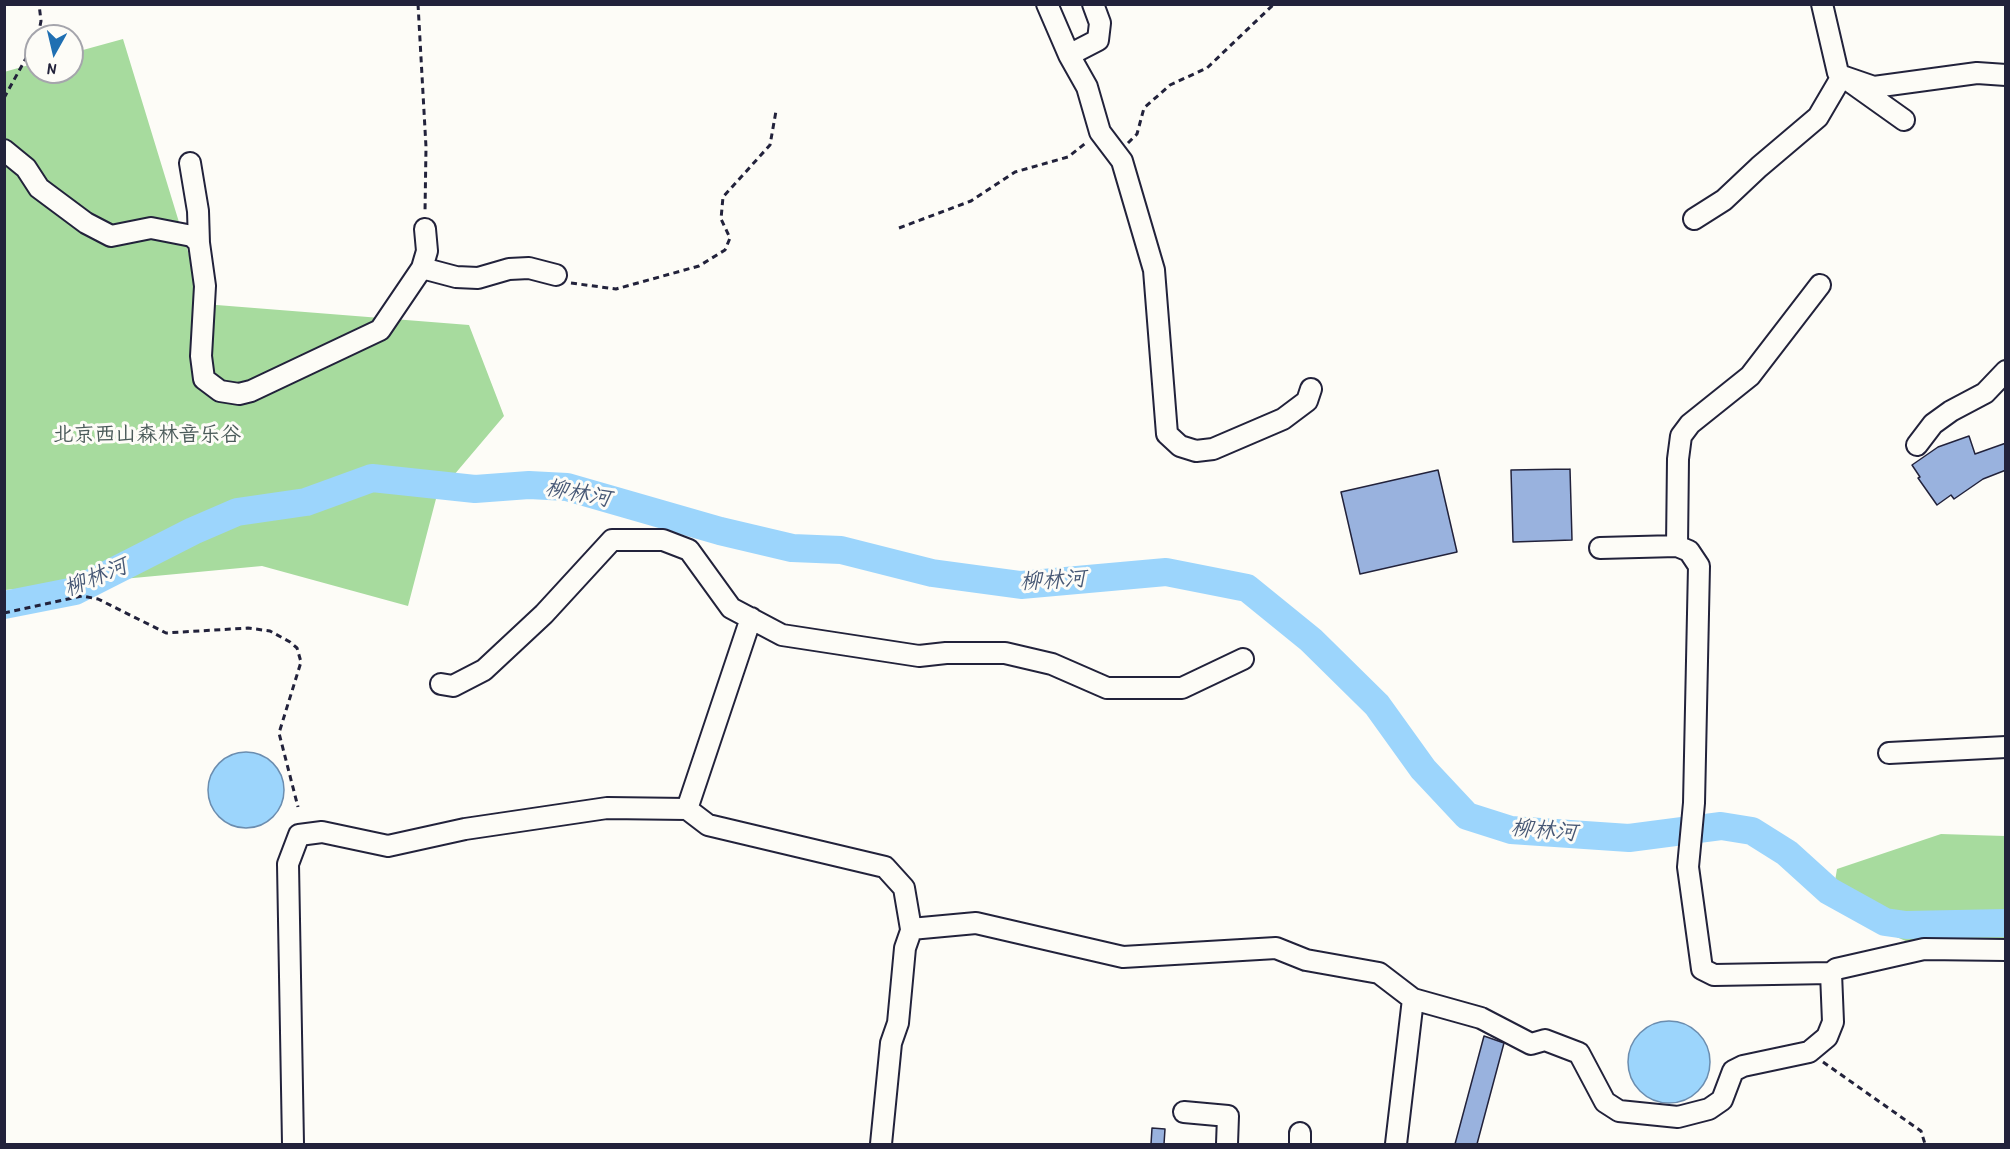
<!DOCTYPE html>
<meta charset="utf-8">
<style>
body{margin:0}
#map{position:relative;width:2010px;height:1149px;overflow:hidden;background:#fdfcf7;font-family:"Patrick Hand",sans-serif}
canvas{display:block}
.frame{position:absolute;inset:0;border:6px solid #22223b;pointer-events:none}
.north{position:absolute;left:24px;top:24px;width:60px;height:60px;box-sizing:border-box;background:#fdfcf7;border:2px solid #a5a5ac;border-radius:50%;rotate:188deg;font-size:16px;font-weight:700;line-height:24px;text-align:center;color:#22223b}
.north::after{content:'';display:block;margin:auto;width:21px;height:27px;background:#1f6fb2;clip-path:polygon(50% 0,100% 100%,50% 72%,0 100%)}
</style>
<div id="map">
<canvas width="2010" height="1149"></canvas>
<div class="frame"></div>
<div class="north">N</div>
</div>
<script>
const c = document.querySelector('canvas').getContext('2d');
c.lineJoin = 'round';
function paint(path, color) { c.fillStyle = color; c.fill(path, 'evenodd'); }
const shape = rows => new Path2D(rows.map(r => 'M' + r).join(''));
function strokePath(path, color, width, dash) { c.strokeStyle = color; c.lineWidth = width; c.lineCap = dash ? 'butt' : 'round'; c.setLineDash(dash || []); c.stroke(path); }
function label(font, color, halo, rows, align = 'center') {
  c.font = font + ' "Patrick Hand","LXGW WenKai TC",sans-serif'; c.lineWidth = 6; c.setLineDash([]); c.textBaseline = 'middle'; c.strokeStyle = halo; c.fillStyle = color; for (const [text, x, y, turn = 0] of rows) {
    c.save(); c.translate(x, y); c.rotate((+turn || 0) * Math.PI / 180); c.textAlign = isNaN(turn) ? turn : align; if (halo) c.strokeText(text, 0, 0); c.fillText(text, 0, 0); c.restore();
  }
}
paint(shape([
 [123,39,204,304,469,325,504,416,437,495,408,606,262,566,5,590,4,72,36,63,36,72,72,72,72,53],
 [1941,834,2005,836,2005,942,1944,948,1908,942,1878,929,1834,887,1837,869]
]), '#a7db9e');
const water = shape([
 '208 790a38 38 0 1 1 76 0a38 38 0 1 1-76 0Z',
 '1628 1062a41 41 0 1 1 82 0a41 41 0 1 1-82 0Z'
]);
paint(water, '#9cd5fc');
strokePath(water, '#6b8daf', 1.5);
strokePath(shape([
 [4,605,75,591,193,531,237,512,306,502,372,478,475,489,529,485,567,487,720,531,792,548,841,550,932,573,1021,585,1166,572,1247,588,1311,640,1377,705,1423,769,1467,816,1511,830,1629,838,1721,826,1752,831,1787,853,1829,891,1885,922,1906,925,2006,923]
]), '#9cd5fc', 28);
const building = shape([
 [1969,436,1975,454,2006,443,2006,470,1983,479,1954,499,1951,495,1937,505,1918,478,1920,477,1912,465,1938,447,1969,436],
 [1570,469,1572,540,1513,542,1511,470,1570,469],
 [1438,470,1457,552,1360,574,1341,492,1438,470],
 [1484,1036,1504,1043,1477,1144,1455,1144,1484,1036],
 [1152,1128,1165,1129,1164,1144,1151,1144,1152,1128]
]);
paint(building, '#99b2de');
strokePath(building, '#22223b', 1.5);
const minor = shape([
 [1047,4,1069,55,1087,87,1100,132,1122,161,1154,270,1167,434,1180,446,1196,451,1213,449,1283,419,1307,401,1311,389],
 [1822,4,1838,73,1904,120],
 [1069,55,1098,40,1100,23,1093,4],
 [4,150,26,168,39,188,86,223,111,236,151,228,192,236,199,243,205,286,201,356,204,379,220,391,239,394,251,391,380,330,422,268,427,251,425,229],
 [190,163,198,211,199,243],
 [1694,219,1724,200,1759,167,1818,117,1842,76,1874,87,1977,73,2006,75],
 [422,268,456,277,478,278,509,269,529,268,556,275],
 [1917,445,1933,424,1951,411,1985,393,2006,371],
 [1677,546,1678,459,1681,436,1690,424,1750,376,1820,285],
 [1600,548,1677,546,1689,551,1699,566,1694,803,1688,867,1702,969,1714,975,1831,973,1836,969,1924,949,2006,950],
 [441,684,453,686,484,670,544,614,612,540,663,540,689,550,731,608,782,635,919,656,946,653,1005,653,1052,664,1107,688,1182,688,1243,659],
 [1889,753,2006,747],
 [687,809,751,618],
 [1184,1112,1228,1116,1227,1144],
 [293,1144,288,864,299,835,322,832,388,846,465,829,607,808,687,809,708,825,885,867,904,888,911,929,976,923,1123,957,1276,948,1306,960,1379,973,1413,999,1481,1018,1531,1044,1545,1040,1579,1053,1605,1102,1619,1111,1678,1117,1709,1109,1722,1100,1733,1071,1743,1066,1809,1052,1827,1037,1833,1022,1831,973],
 [881,1144,891,1043,898,1023,905,948,912,928],
 [1300,1144,1300,1133],
 [1396,1144,1413,999]
]);
strokePath(minor, '#22223b', 24);
strokePath(shape([
 [418,4,426,147,425,212],
 [38,36,41,21,39,4],
 [4,98,36,40],
 [1128,143,1137,134,1144,108,1170,85,1207,68,1274,4],
 [899,228,971,201,1015,172,1068,157,1087,142],
 [571,283,616,289,699,266,725,250,730,238,721,219,723,197,770,145,776,111],
 [4,613,82,596,98,599,166,633,248,628,270,631,290,642,297,648,301,662,279,733,298,807],
 [1823,1062,1921,1131,1925,1144]
]), '#22223b', 3, [6, 4.5]);
strokePath(minor, '#fdfcf7', 20);
label('21px', '#4a5a59', '#fdfcf7', [
 ["北京西山森林音乐谷",147,435]
]);
label('italic 22px', '#475875', '#fdfcf7', [
 ["柳林河",578,494,11],
 ["柳林河",96,578,-22],
 ["柳林河",1053,581,-3],
 ["柳林河",1544,831,5]
]);
</script>
